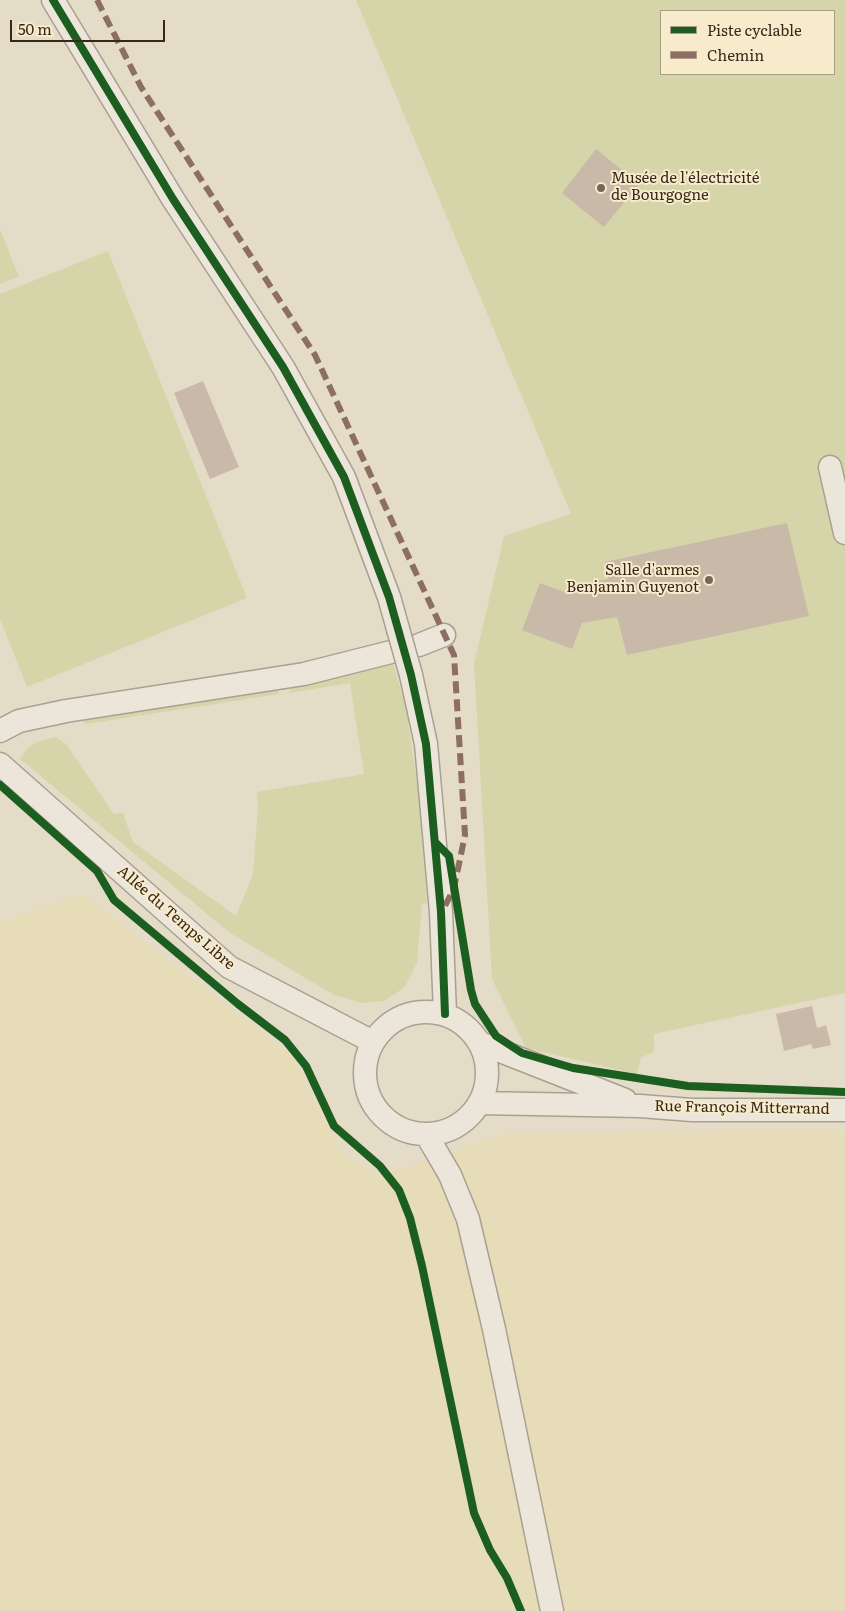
<!DOCTYPE html>
<meta charset="utf-8">
<style>
body{margin:0}
#map{position:relative;width:845px;height:1611px;overflow:hidden;background:#e5dcc8;font-family:Literata,serif}
canvas{display:block}
.legend{position:absolute;left:660px;top:10px;width:175px;height:65px;box-sizing:border-box;background:#f8ebcc;border:1px solid #ab9d85;margin:0;padding:6px 9px;list-style:none;font-size:15px;color:#37281a}
.legend li{display:flex;align-items:center;gap:10px;height:25px}
.legend b{width:25px;border:1px solid #ab9d85}
.scale{position:absolute;left:10px;top:20px;width:155px;height:22px;box-sizing:border-box;border:2px solid #37281a;border-top:0;padding-left:6px;font-size:15px;line-height:18px;white-space:nowrap;color:#37281a;-webkit-text-stroke:4px #f8ebcc;paint-order:stroke}
</style>
<div id="map">
<canvas width="845" height="1611"></canvas>
<ul class="legend">
<li><b style="height:6px;background:#1b5e20"></b>Piste cyclable</li>
<li><b style="height:6px;background:#8d6e63"></b>Chemin</li>
</ul>
<div class="scale">50 m</div>
</div>
<script>
const c = document.querySelector('canvas').getContext('2d');
c.lineJoin = 'round';
function paint(path, color) { c.fillStyle = color; c.fill(path, 'evenodd'); }
const shape = rows => new Path2D(rows.map(r => 'M' + r).join(''));
function strokePath(path, color, width, dash) { c.strokeStyle = color; c.lineWidth = width; c.lineCap = dash ? 'butt' : 'round'; c.setLineDash(dash || []); c.stroke(path); }
function label(font, color, halo, rows, align = 'center') {
  c.font = font + ' Literata,serif'; c.lineWidth = 4; c.setLineDash([]); c.textBaseline = 'middle'; c.strokeStyle = halo; c.fillStyle = color; for (const [text, x, y, turn = 0] of rows) {
    c.save(); c.translate(x, y); c.rotate((+turn || 0) * Math.PI / 180); c.textAlign = isNaN(turn) ? turn : align; if (halo) c.strokeText(text, 0, 0); c.fillText(text, 0, 0); c.restore();
  }
}
paint(shape([
 [83,894,292,1056,339,1149,378,1177,502,1134,845,1131,845,1611,0,1611,0,923]
]), '#e6dcb7');
paint(shape([
 [356,0,845,0,845,993,654,1034,654,1051,641,1058,637,1074,526,1048,492,979,474,664,504,536,571,514],
 [661,11,834,11,834,74,661,74],
 [0,229,19,277,0,284],
 [108,251,247,598,27,687,0,619,0,294],
 [392,660,405,704,419,794,427,903,422,904,417,963,405,987,384,1001,362,1003,334,995,230,933,20,759,25,751,36,742,56,737,66,744,114,814,123,813,133,842,236,916,253,874,258,805,257,792,364,774,350,683,289,693,291,685],
 [276,678,279,694,86,724,76,714]
]), '#d6d5a9');
paint(shape([
 [596,149,639,184,604,227,562,193],
 [203,381,239,467,210,479,174,393],
 [787,523,809,616,627,655,617,617,582,623,572,649,522,630,540,583,570,594,574,585,608,579,605,562],
 [812,1006,817,1028,826,1025,831,1045,813,1049,811,1044,784,1051,776,1014]
]), '#c9b9a8');
const minor = shape([
 [53,0,173,199,283,367,344,477,389,597,398,629],
 [830,467,845,533],
 [419,645,444,635],
 [411,675,426,744,441,912,445,1014],
 [0,731,19,721,66,711,304,674,391,652],
 [0,764,229,967,373,1042],
 '365 1073a61 61 0 1 1 122 0a61 61 0 1 1-122 0Z',
 [480,1043,625,1100],
 [479,1103,640,1106,692,1110,845,1110],
 [426,1134,450,1175,468,1219,494,1329,552,1611]
]);
strokePath(minor, '#a9a092', 25);
strokePath(minor, '#ece6da', 22);
const minorBridge = shape([
 [398,629,411,675]
]);
strokePath(minorBridge, '#a9a092', 25, []);
strokePath(minorBridge, '#ece6da', 22);
strokePath(shape([
 [97,0,141,87,315,355,454,655,465,835,454,888,443,910]
]), '#8d6e63', 6, [12, 6]);
strokePath(shape([
 [53,0,173,199,283,367,344,477,389,597,411,675,426,744,441,912,445,1014],
 [0,785,97,871,114,900,238,1004,285,1040,306,1066,334,1126,380,1166,399,1190,410,1218,422,1266,474,1513,490,1550,507,1578,521,1611],
 [435,842,449,856,471,990,475,1004,496,1036,522,1053,573,1068,688,1086,845,1092]
]), '#1b5e20', 8);
for (const [x, y, r, color] of [
 [601,188,5,"#746757"],
 [709,580,5,"#746757"]
]) { const dot = new Path2D(); dot.arc(x, y, r, 0, 2 * Math.PI); c.fillStyle = color; c.fill(dot); strokePath(dot, '#f8ebcc', 2); }
label('15px', '#37281a', '#f8ebcc', [
 ["Musée de l'électricité",611,179],
 ["de Bourgogne",611,196],
 ["Salle d'armes",699,571,"right"],
 ["Benjamin Guyenot",699,588,"right"]
], 'left');
label('15px', '#37281a', '#f8ebcc', [
 ["Allée du Temps Libre",176,918,41],
 ["Rue François Mitterrand",742,1108,1]
]);
</script>
